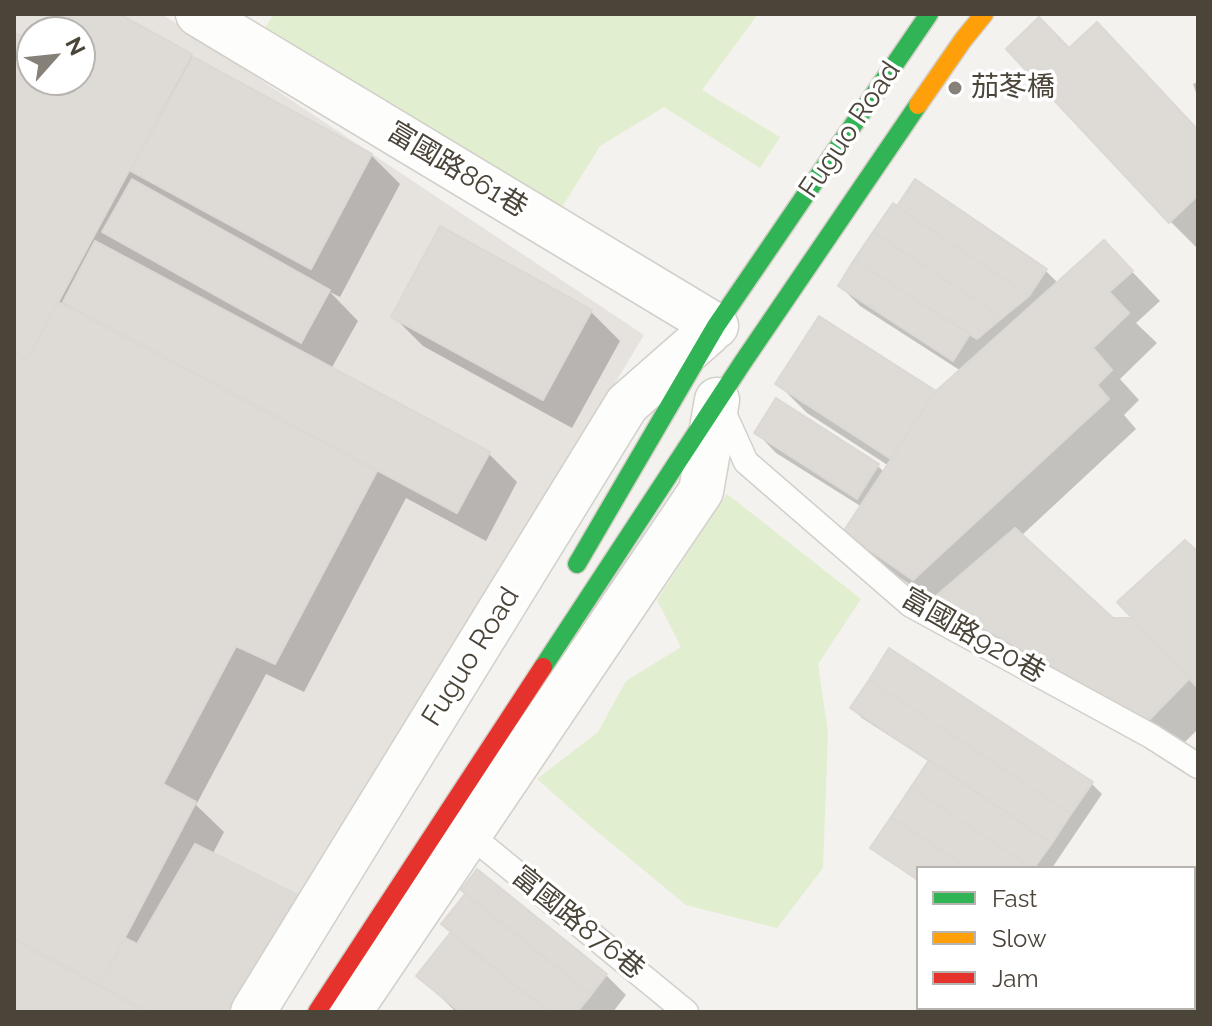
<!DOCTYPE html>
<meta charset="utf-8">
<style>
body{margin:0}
#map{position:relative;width:1212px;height:1026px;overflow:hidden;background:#f4f2ee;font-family:Raleway,sans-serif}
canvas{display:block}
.frame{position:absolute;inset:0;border:16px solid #4b4439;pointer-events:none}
.legend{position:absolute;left:916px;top:866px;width:280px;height:144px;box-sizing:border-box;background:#fff;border:2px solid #b7b4b0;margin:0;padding:10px 14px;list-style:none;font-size:24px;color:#4b4439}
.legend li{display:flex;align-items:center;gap:16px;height:40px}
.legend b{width:40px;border:2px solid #b7b4b0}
.north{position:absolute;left:16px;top:16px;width:80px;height:80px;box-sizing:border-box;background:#fff;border:2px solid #b7b4b0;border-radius:50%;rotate:63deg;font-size:22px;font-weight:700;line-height:32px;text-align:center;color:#4b4439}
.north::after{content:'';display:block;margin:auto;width:28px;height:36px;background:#868178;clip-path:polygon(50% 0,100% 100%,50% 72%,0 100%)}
</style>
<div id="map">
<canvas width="1212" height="1026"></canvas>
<div class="frame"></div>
<ul class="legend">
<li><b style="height:10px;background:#30b455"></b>Fast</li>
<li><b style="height:10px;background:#ff9f0a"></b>Slow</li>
<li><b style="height:10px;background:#e5322d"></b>Jam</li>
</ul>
<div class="north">N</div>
</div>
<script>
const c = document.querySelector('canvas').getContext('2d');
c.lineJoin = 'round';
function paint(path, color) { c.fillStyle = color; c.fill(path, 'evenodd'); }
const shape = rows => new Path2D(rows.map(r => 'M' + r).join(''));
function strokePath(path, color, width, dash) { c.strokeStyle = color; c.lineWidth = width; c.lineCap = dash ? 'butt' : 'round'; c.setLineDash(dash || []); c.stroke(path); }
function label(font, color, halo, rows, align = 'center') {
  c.font = font + ' Raleway,"Noto Sans TC",sans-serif'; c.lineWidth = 7; c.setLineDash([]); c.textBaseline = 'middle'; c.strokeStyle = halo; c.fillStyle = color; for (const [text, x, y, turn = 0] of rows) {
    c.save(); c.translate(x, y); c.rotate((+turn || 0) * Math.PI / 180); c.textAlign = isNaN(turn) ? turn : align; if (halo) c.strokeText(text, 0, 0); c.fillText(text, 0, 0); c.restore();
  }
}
paint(shape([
 [14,14,162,14,644,335,511,555,229,1012,14,1012],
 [32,32,80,32,80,80,32,80]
]), '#e6e2de');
paint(shape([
 [274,14,758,14,702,90,780,137,760,168,664,107,600,146,559,212,256,41],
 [727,494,861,599,818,664,828,733,823,868,777,928,686,905,588,824,537,779,598,732,626,681,681,647,657,600]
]), '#e1eecf');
paint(shape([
 [57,14,115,14,191,56,196,61,371,155,400,184,340,297,330,292,358,321,331,369,488,453,517,482,486,541,406,498,304,692,266,674,196,805,224,832,212,855,276,1012,14,1012,14,34,32,46,32,80,80,80,80,32,47,32],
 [1198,82,1198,98,1193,84],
 [1198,131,1198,249,1170,221],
 [1104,242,1160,301,1136,323,1157,343,1120,379,1139,400,1124,415,1136,429,1021,536,1112,620,1137,620,1198,555,1198,729,1178,749,968,624,948,603,943,607,875,561,846,532,862,507,776,453,756,432,878,466,885,473,889,466,807,413,778,384,820,319,936,393,961,371,860,306,840,286,1045,270,1058,283],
 [591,312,620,341,572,428,423,346,394,317],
 [852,708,1092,784,1102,794,1052,868,918,868,918,881,883,857,873,847,930,762,862,718],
 [467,894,606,975,626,995,613,1012,456,1012,419,976,452,933,443,924]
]), '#0003');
const building = shape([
 [54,14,119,14,192,54,27,360,14,353,14,32,32,43,32,80,80,80,80,32,45,32,54,14],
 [1039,17,1069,48,1097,22,1198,130,1198,195,1169,223,1006,49,1039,17],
 [193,57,372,154,311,269,131,171,193,57],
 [132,179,330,290,301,343,102,232,132,179],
 [915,179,1047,269,1029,296,897,206,915,179],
 [893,203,897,206,1029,296,1002,318,873,232,893,203],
 [440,226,592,310,543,400,391,317,440,226],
 [873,232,1002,318,977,339,854,260,873,232],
 [1104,240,1133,271,1109,292,1129,313,1093,348,1112,370,1097,385,1109,399,913,580,843,532,936,391,1104,240],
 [95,241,490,452,457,513,63,302,95,241],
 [854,260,970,334,953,361,838,286,854,260],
 [58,302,377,471,275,664,236,646,163,784,196,802,100,985,14,938,14,353,27,360,58,302],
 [819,316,936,391,891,459,775,384,819,316],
 [776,398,879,464,857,499,754,433,776,398],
 [1015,528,1113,618,1132,618,1189,679,1148,721,970,621,937,595,1015,528],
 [1185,540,1198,552,1198,688,1117,602,1185,540],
 [889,648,1093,782,1071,814,869,680,889,648],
 [869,680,1071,814,1052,843,850,708,869,680],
 [929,760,1052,843,1034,868,1032,868,911,787,929,760],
 [911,787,1032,868,967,868,891,817,911,787],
 [891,817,967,868,918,868,918,880,870,848,891,817],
 [195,844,301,897,229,1012,148,1012,100,985,125,938,137,944,195,844],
 [477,869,607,974,591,995,461,890,477,869],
 [465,894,591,995,577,1012,549,1012,441,924,465,894],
 [450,933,549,1012,460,1012,416,976,450,933],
 [14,940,146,1012,14,1012,14,940]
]);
paint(building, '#dedbd6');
strokePath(building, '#dcd9d4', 2);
const lane = shape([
 [720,405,746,462,911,605,1151,736,1198,766],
 [469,834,686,1012]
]);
const street = shape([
 [198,14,716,326],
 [253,1012,627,404,708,333],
 [349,1012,701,491,717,400]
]);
const fast = shape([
 [577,564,716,326,929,14],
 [543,667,743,362,918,105]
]);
const slow = shape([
 [918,105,963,40,984,14]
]);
const jam = shape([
 [317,1012,543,667]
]);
strokePath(lane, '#d2d0cb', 27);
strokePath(street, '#d2d0cb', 47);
strokePath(fast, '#d3cfc5', 21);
strokePath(slow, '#d3cfc5', 21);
strokePath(jam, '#d3cfc5', 21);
strokePath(lane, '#fdfdfc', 24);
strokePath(street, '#fdfdfc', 44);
strokePath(fast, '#30b455', 18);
strokePath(slow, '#ff9f0a', 18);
strokePath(jam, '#e5322d', 18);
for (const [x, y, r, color] of [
 [955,88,8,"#868178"]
]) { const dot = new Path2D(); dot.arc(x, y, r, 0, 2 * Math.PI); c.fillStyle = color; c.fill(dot); strokePath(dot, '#fff', 3); }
label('28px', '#4b4439', '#fff', [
 ["茄苳橋",971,88]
], 'left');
label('28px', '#4b4439', '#fff', [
 ["Fuguo Road",850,130,-56],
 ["富國路861巷",457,170,31],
 ["富國路920巷",973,636,30],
 ["Fuguo Road",471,657,-58],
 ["富國路876巷",578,923,39]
]);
</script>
